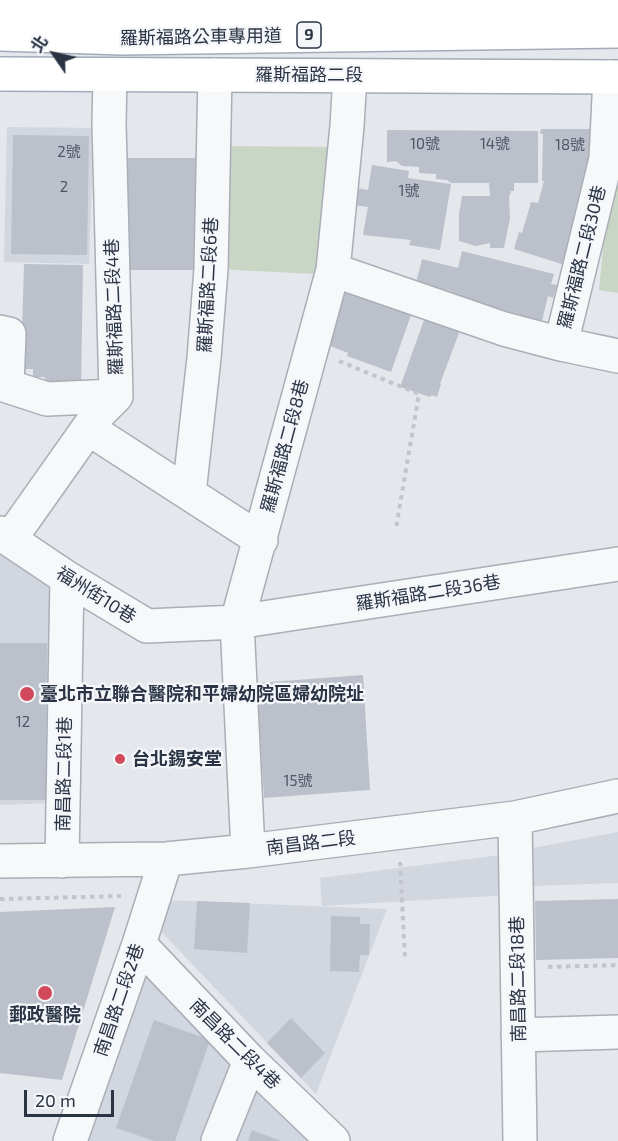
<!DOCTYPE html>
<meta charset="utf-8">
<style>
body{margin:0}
#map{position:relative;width:618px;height:1141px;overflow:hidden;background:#e4e7ec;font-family:"Exo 2","Noto Sans TC",sans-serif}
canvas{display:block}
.north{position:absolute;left:24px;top:24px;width:60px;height:60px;-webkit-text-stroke:4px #f4f6f9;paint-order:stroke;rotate:304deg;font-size:16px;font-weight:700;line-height:24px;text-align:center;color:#2b3445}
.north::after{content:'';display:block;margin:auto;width:21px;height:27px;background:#2b3445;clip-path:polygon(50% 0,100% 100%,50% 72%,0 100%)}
.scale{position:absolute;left:24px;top:1090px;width:90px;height:27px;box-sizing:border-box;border:3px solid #2b3445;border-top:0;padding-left:8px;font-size:18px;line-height:21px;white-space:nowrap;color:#2b3445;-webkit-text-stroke:4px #f4f6f9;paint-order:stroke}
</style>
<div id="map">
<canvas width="618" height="1141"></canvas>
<div class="north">北</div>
<div class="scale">20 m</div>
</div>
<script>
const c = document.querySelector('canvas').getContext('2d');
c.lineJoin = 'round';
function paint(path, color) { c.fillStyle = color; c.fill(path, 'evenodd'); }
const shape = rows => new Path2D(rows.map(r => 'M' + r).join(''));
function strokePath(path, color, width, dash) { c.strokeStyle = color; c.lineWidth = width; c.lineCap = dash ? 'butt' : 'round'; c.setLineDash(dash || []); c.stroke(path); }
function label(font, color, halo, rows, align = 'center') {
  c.font = font + ' "Exo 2","Noto Sans TC",sans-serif'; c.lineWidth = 4.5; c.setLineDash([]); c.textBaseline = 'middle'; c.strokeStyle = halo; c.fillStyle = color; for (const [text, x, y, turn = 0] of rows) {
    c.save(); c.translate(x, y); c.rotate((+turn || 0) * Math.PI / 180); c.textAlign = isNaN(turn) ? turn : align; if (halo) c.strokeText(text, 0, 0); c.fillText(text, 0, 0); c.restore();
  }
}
paint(shape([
 [7,127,94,128,89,264,4,262],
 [0,549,56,584,53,803,0,805],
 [618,832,618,883,532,886,527,849],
 [508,854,509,895,322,906,320,878],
 [162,900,387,909,316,1094,154,924],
 [141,960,314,1141,78,1141]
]), '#d2d6de');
paint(shape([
 [617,106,618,106,618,293,599,290],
 [222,146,332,147,321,247,314,274,217,269]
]), '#c9d6c5');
paint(shape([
 [541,129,591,129,591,182,568,266,514,249,519,232,522,233,531,202,538,203,544,181,542,181,543,134,540,134],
 [387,130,538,131,538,183,514,183,514,191,511,191,509,197,510,218,504,248,490,248,490,243,476,246,459,241,459,214,462,196,490,196,489,183,451,183,447,180,436,179,436,174,419,173,419,167,402,166,396,161,387,162],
 [13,135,89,136,87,255,11,254],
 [120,158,205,158,204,270,119,270],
 [372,165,409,171,408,178,451,184,440,250,409,245,411,240,363,235,368,207,354,205,357,188,368,190],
 [462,251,554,274,551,284,557,285,553,298,548,296,542,321,450,295,451,291,416,283,422,259,458,268],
 [24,264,83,265,81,387,44,386,45,377,33,377,33,369,21,369],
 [344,291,368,300,369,296,412,312,391,372,347,356,348,353,325,344],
 [424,320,442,326,443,324,460,330,440,384,441,384,437,397,432,395,430,397,400,387],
 [0,643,47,643,46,800,0,800],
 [363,675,370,790,264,798,257,683],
 [618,899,618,958,536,960,535,901],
 [197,901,250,903,247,953,194,949],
 [115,907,62,1080,0,1073,0,912],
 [331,916,360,917,360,924,370,924,369,955,360,955,359,972,330,971],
 [291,1018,325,1053,301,1078,267,1043],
 [154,1020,210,1040,175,1141,154,1141,116,1128],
 [252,1130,281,1141,248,1141]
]), '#bbc0ca');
const minor = shape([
 [610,77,606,159,561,344,618,356],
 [333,270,504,329,561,344],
 [0,332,9,334,7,386,47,399,116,396],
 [89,429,261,540],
 [189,493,204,358,211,269,215,75],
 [0,533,67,578,147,626,237,622,618,564],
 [10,539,99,413,116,396,109,123,110,75],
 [515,818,520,1141],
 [248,851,237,622,333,270,347,126,350,76],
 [0,861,166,859,248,851,515,818,618,796],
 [62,861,67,578],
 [139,944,250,1061,333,1141],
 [518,1035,618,1032],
 [70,1141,139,944,166,859],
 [218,1141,250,1061]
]);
const major = shape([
 [0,7,618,7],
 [0,34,122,38,618,31],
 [0,74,618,77]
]);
strokePath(minor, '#a9aeb7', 36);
strokePath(major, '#a3abb8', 36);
strokePath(shape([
 [339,361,419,394,396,528],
 [400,862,405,958],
 [0,899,121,896],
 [548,967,618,965]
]), '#c2c5cb', 4, [4.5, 4.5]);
strokePath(minor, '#f7f8fa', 33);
strokePath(major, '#fff', 33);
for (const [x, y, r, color] of [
 [27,694,8,"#d1495b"],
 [120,759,6,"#d1495b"],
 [45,993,8,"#d1495b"]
]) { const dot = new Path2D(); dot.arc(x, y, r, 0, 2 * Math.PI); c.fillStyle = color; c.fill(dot); strokePath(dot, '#f4f6f9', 2); }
label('15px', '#4f5766', null, [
 ["10號",425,144],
 ["14號",495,144],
 ["18號",570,145],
 ["2號",69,152],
 ["2",64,187],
 ["1號",409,191],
 ["12",23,722],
 ["15號",298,781]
]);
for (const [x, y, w] of [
 [309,35,24]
]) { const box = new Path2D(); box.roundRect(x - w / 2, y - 13, w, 26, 4.5); c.fillStyle = '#f4f6f9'; c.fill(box); strokePath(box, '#2b3445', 1.5); }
label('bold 16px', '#2b3445', null, [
 ["9",309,35]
]);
label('18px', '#2b3445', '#f4f6f9', [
 ["羅斯福路公車專用道",201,37,-1],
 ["羅斯福路二段",309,75],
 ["羅斯福路二段30巷",582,257,-76],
 ["羅斯福路二段6巷",208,285,-87],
 ["羅斯福路二段4巷",114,307,-92],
 ["羅斯福路二段8巷",285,446,-75],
 ["羅斯福路二段36巷",428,593,-9],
 ["福州街10巷",96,595,32],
 ["南昌路二段1巷",64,774,-89],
 ["南昌路二段",311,843,-7],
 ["南昌路二段18巷",518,979,-91],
 ["南昌路二段2巷",119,1000,-71],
 ["南昌路二段4巷",235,1044,45]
]);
label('bold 18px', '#2b3445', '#f4f6f9', [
 ["臺北市立聯合醫院和平婦幼院區婦幼院址",40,694],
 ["台北錫安堂",132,759],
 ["郵政醫院",45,1015,"center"]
], 'left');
</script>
